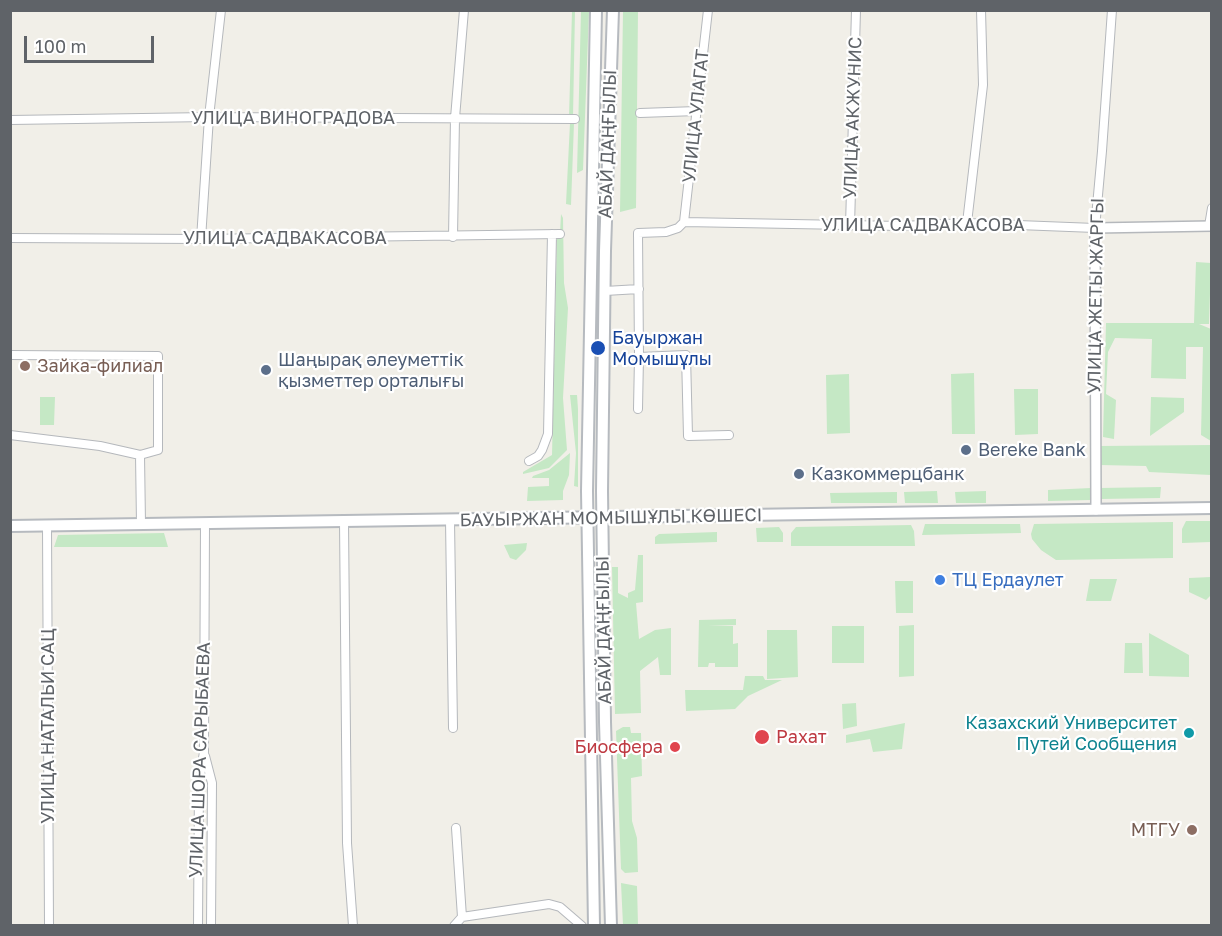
<!DOCTYPE html>
<meta charset="utf-8">
<style>
body{margin:0}
#map{position:relative;width:1222px;height:936px;overflow:hidden;background:#f1efe8;font-family:"Golos Text",sans-serif}
canvas{display:block}
.frame{position:absolute;inset:0;border:12px solid #5f6368;pointer-events:none}
.scale{position:absolute;left:24px;top:36px;width:130px;height:27px;box-sizing:border-box;border:3px solid #5f6368;border-top:0;padding-left:8px;font-size:18px;line-height:21px;white-space:nowrap;color:#5f6368;-webkit-text-stroke:4px #fff;paint-order:stroke}
</style>
<div id="map">
<canvas width="1222" height="936"></canvas>
<div class="frame"></div>
<div class="scale">100 m</div>
</div>
<script>
const c = document.querySelector('canvas').getContext('2d');
c.lineJoin = 'round';
function paint(path, color) { c.fillStyle = color; c.fill(path, 'evenodd'); }
const shape = rows => new Path2D(rows.map(r => 'M' + r).join(''));
function strokePath(path, color, width, dash) { c.strokeStyle = color; c.lineWidth = width; c.lineCap = dash ? 'butt' : 'round'; c.setLineDash(dash || []); c.stroke(path); }
function label(font, color, halo, rows, align = 'center') {
  c.font = font + ' "Golos Text",sans-serif'; c.lineWidth = 4.5; c.setLineDash([]); c.textBaseline = 'middle'; c.strokeStyle = halo; c.fillStyle = color; for (const [text, x, y, turn = 0] of rows) {
    c.save(); c.translate(x, y); c.rotate((+turn || 0) * Math.PI / 180); c.textAlign = isNaN(turn) ? turn : align; if (halo) c.strokeText(text, 0, 0); c.fillText(text, 0, 0); c.restore();
  }
}
paint(shape([
 [572,11,575,11,573,117,569,117],
 [581,11,589,11,583,170,577,173],
 [623,11,638,11,636,208,620,212],
 [570,123,574,123,571,205,566,204],
 [561,214,563,218,564,283,568,308,563,398,567,450,549,468,523,474,523,472,552,455,557,234,560,234],
 [1196,262,1211,263,1209,324,1199,324,1211,329,1211,441,1201,435,1203,347,1186,347,1186,379,1151,378,1152,339,1115,338,1108,352,1106,394,1116,400,1114,439,1103,437,1106,323,1194,323],
 [974,373,975,434,952,434,951,374],
 [849,374,850,433,827,434,826,375],
 [1014,389,1038,389,1038,434,1015,435],
 [570,395,577,395,578,409,578,487,574,486,576,453],
 [40,397,55,397,54,425,40,425],
 [1151,397,1184,398,1184,412,1150,436],
 [1211,445,1211,475,1149,472,1146,466,1100,465,1100,446],
 [570,453,569,475,563,491,563,500,527,501,528,487,549,486,549,478,532,478,533,476,549,470],
 [1161,487,1160,498,1101,499,1100,488],
 [1091,488,1091,500,1048,501,1048,490],
 [937,491,938,503,905,503,904,492],
 [986,491,986,503,956,503,955,492],
 [897,492,897,503,831,503,830,493],
 [1186,521,1211,521,1211,542,1182,543,1182,529],
 [1173,522,1173,558,1056,560,1041,550,1032,539,1031,534,1034,524],
 [925,524,1020,524,1021,533,922,535],
 [911,525,914,531,915,546,791,546,791,533,796,527],
 [779,527,783,533,783,542,757,542,756,528],
 [717,532,717,542,655,544,655,537,659,534],
 [164,533,168,547,54,547,58,535],
 [527,543,526,550,516,560,510,558,504,545],
 [638,555,643,555,643,602,636,603,639,639,655,630,671,628,671,675,660,675,658,657,640,671,641,713,615,714,612,567,618,567,618,593,628,598,628,593,635,590],
 [1211,577,1211,595,1206,600,1189,592,1189,578],
 [1090,579,1117,579,1111,601,1086,601],
 [895,581,913,581,913,613,896,613],
 [736,619,736,625,708,626,733,626,733,644,738,643,738,667,715,667,715,663,709,663,708,667,698,667,699,620],
 [914,625,914,676,899,677,899,626],
 [832,626,864,626,864,663,832,663],
 [767,630,797,630,798,677,767,679],
 [1149,633,1189,655,1189,677,1149,676],
 [1125,643,1142,643,1143,673,1124,673],
 [745,676,763,676,765,680,782,680,748,696,735,709,686,711,685,690,743,690],
 [856,703,857,726,843,729,842,704],
 [905,723,902,749,873,752,870,739,846,743,846,735],
 [623,727,630,727,631,733,641,733,642,776,631,778,632,821,637,838,638,872,625,873,621,869,616,731],
 [621,883,637,886,638,925,623,925]
]), '#c5e8c5');
const minor = shape([
 [640,113,697,111],
 [10,120,209,117,575,119],
 [684,222,708,10],
 [967,223,983,85,981,10],
 [850,226,856,10],
 [1209,226,1212,208],
 [453,237,455,118,464,10],
 [10,238,201,239,560,234],
 [201,239,209,117,221,10],
 [605,291,639,289],
 [10,355,158,356,158,450,140,455,141,524],
 [638,409,639,357],
 [10,435,100,446,140,455],
 [729,435,688,436,686,355,639,357,638,233,666,232,678,228,684,222,901,226,967,223,1095,228,1102,151,1112,10],
 [529,461,538,456,542,450,548,434,552,234],
 [450,520,453,728],
 [344,521,347,843,353,926],
 [47,526,49,926],
 [205,756,212,783,211,926],
 [456,828,462,917],
 [198,926,199,782,204,752,205,523],
 [454,926,462,917,549,904,560,907,582,926]
]);
const tertiary = shape([
 [1096,510,1095,228,1212,226]
]);
const secondary = shape([
 [10,526,1212,508],
 [594,926,587,491,596,10],
 [611,926,605,722,602,491,605,251,613,10]
]);
strokePath(minor, '#b5b8bc', 10);
strokePath(tertiary, '#b5b8bc', 12);
strokePath(secondary, '#b6babf', 14);
strokePath(minor, '#fff', 8);
strokePath(tertiary, '#fff', 9);
strokePath(secondary, '#fff', 10);
for (const [x, y, r, color] of [
 [598,348,8,"#1a4fb4"],
 [25,366,6,"#8d6e63"],
 [266,370,6,"#5c6f8a"],
 [966,450,6,"#5c6f8a"],
 [799,474,6,"#5c6f8a"],
 [940,580,6,"#3f7fe0"],
 [1189,733,6,"#0f9aa8"],
 [762,737,8,"#e0444e"],
 [675,747,6,"#e0444e"],
 [1192,830,6,"#8d6e63"]
]) { const dot = new Path2D(); dot.arc(x, y, r, 0, 2 * Math.PI); c.fillStyle = color; c.fill(dot); strokePath(dot, '#fff', 2); }
label('18px', '#5f6368', '#fff', [
 ["УЛИЦА УЛАГАТ",696,116,-84],
 ["УЛИЦА ВИНОГРАДОВА",293,118],
 ["УЛИЦА АКЖУНИС",853,118,-88],
 ["АБАЙ ДАҢҒЫЛЫ",608,144,-88],
 ["УЛИЦА САДВАКАСОВА",923,225],
 ["УЛИЦА САДВАКАСОВА",285,238],
 ["УЛИЦА ЖЕТЫ ЖАРГЫ",1096,296,-89],
 ["БАУЫРЖАН МОМЫШҰЛЫ КӨШЕСІ",611,518,-1],
 ["АБАЙ ДАҢҒЫЛЫ",604,630,-91],
 ["УЛИЦА НАТАЛЬИ САЦ",48,726,-90],
 ["УЛИЦА ШОРА САРЫБАЕВА",200,760,-88]
]);
label('18px', '#164399', '#fff', [
 ["Бауыржан",612,338],
 ["Момышұлы",612,359]
], 'left');
label('18px', '#4e5e75', '#fff', [
 ["Шаңырақ әлеуметтік",278,360],
 ["қызметтер орталығы",278,381],
 ["Bereke Bank",978,450],
 ["Казкоммерцбанк",811,474]
], 'left');
label('18px', '#785e54', '#fff', [
 ["Зайка-филиал",37,366],
 ["МТГУ",1180,830,"right"]
], 'left');
label('18px', '#366cbe', '#fff', [
 ["ТЦ Ердаулет",952,580]
], 'left');
label('18px', '#0d838f', '#fff', [
 ["Казахский Университет",1177,723],
 ["Путей Сообщения",1177,744]
], 'right');
label('18px', '#be3a42', '#fff', [
 ["Рахат",776,737],
 ["Биосфера",663,747,"right"]
], 'left');
</script>
